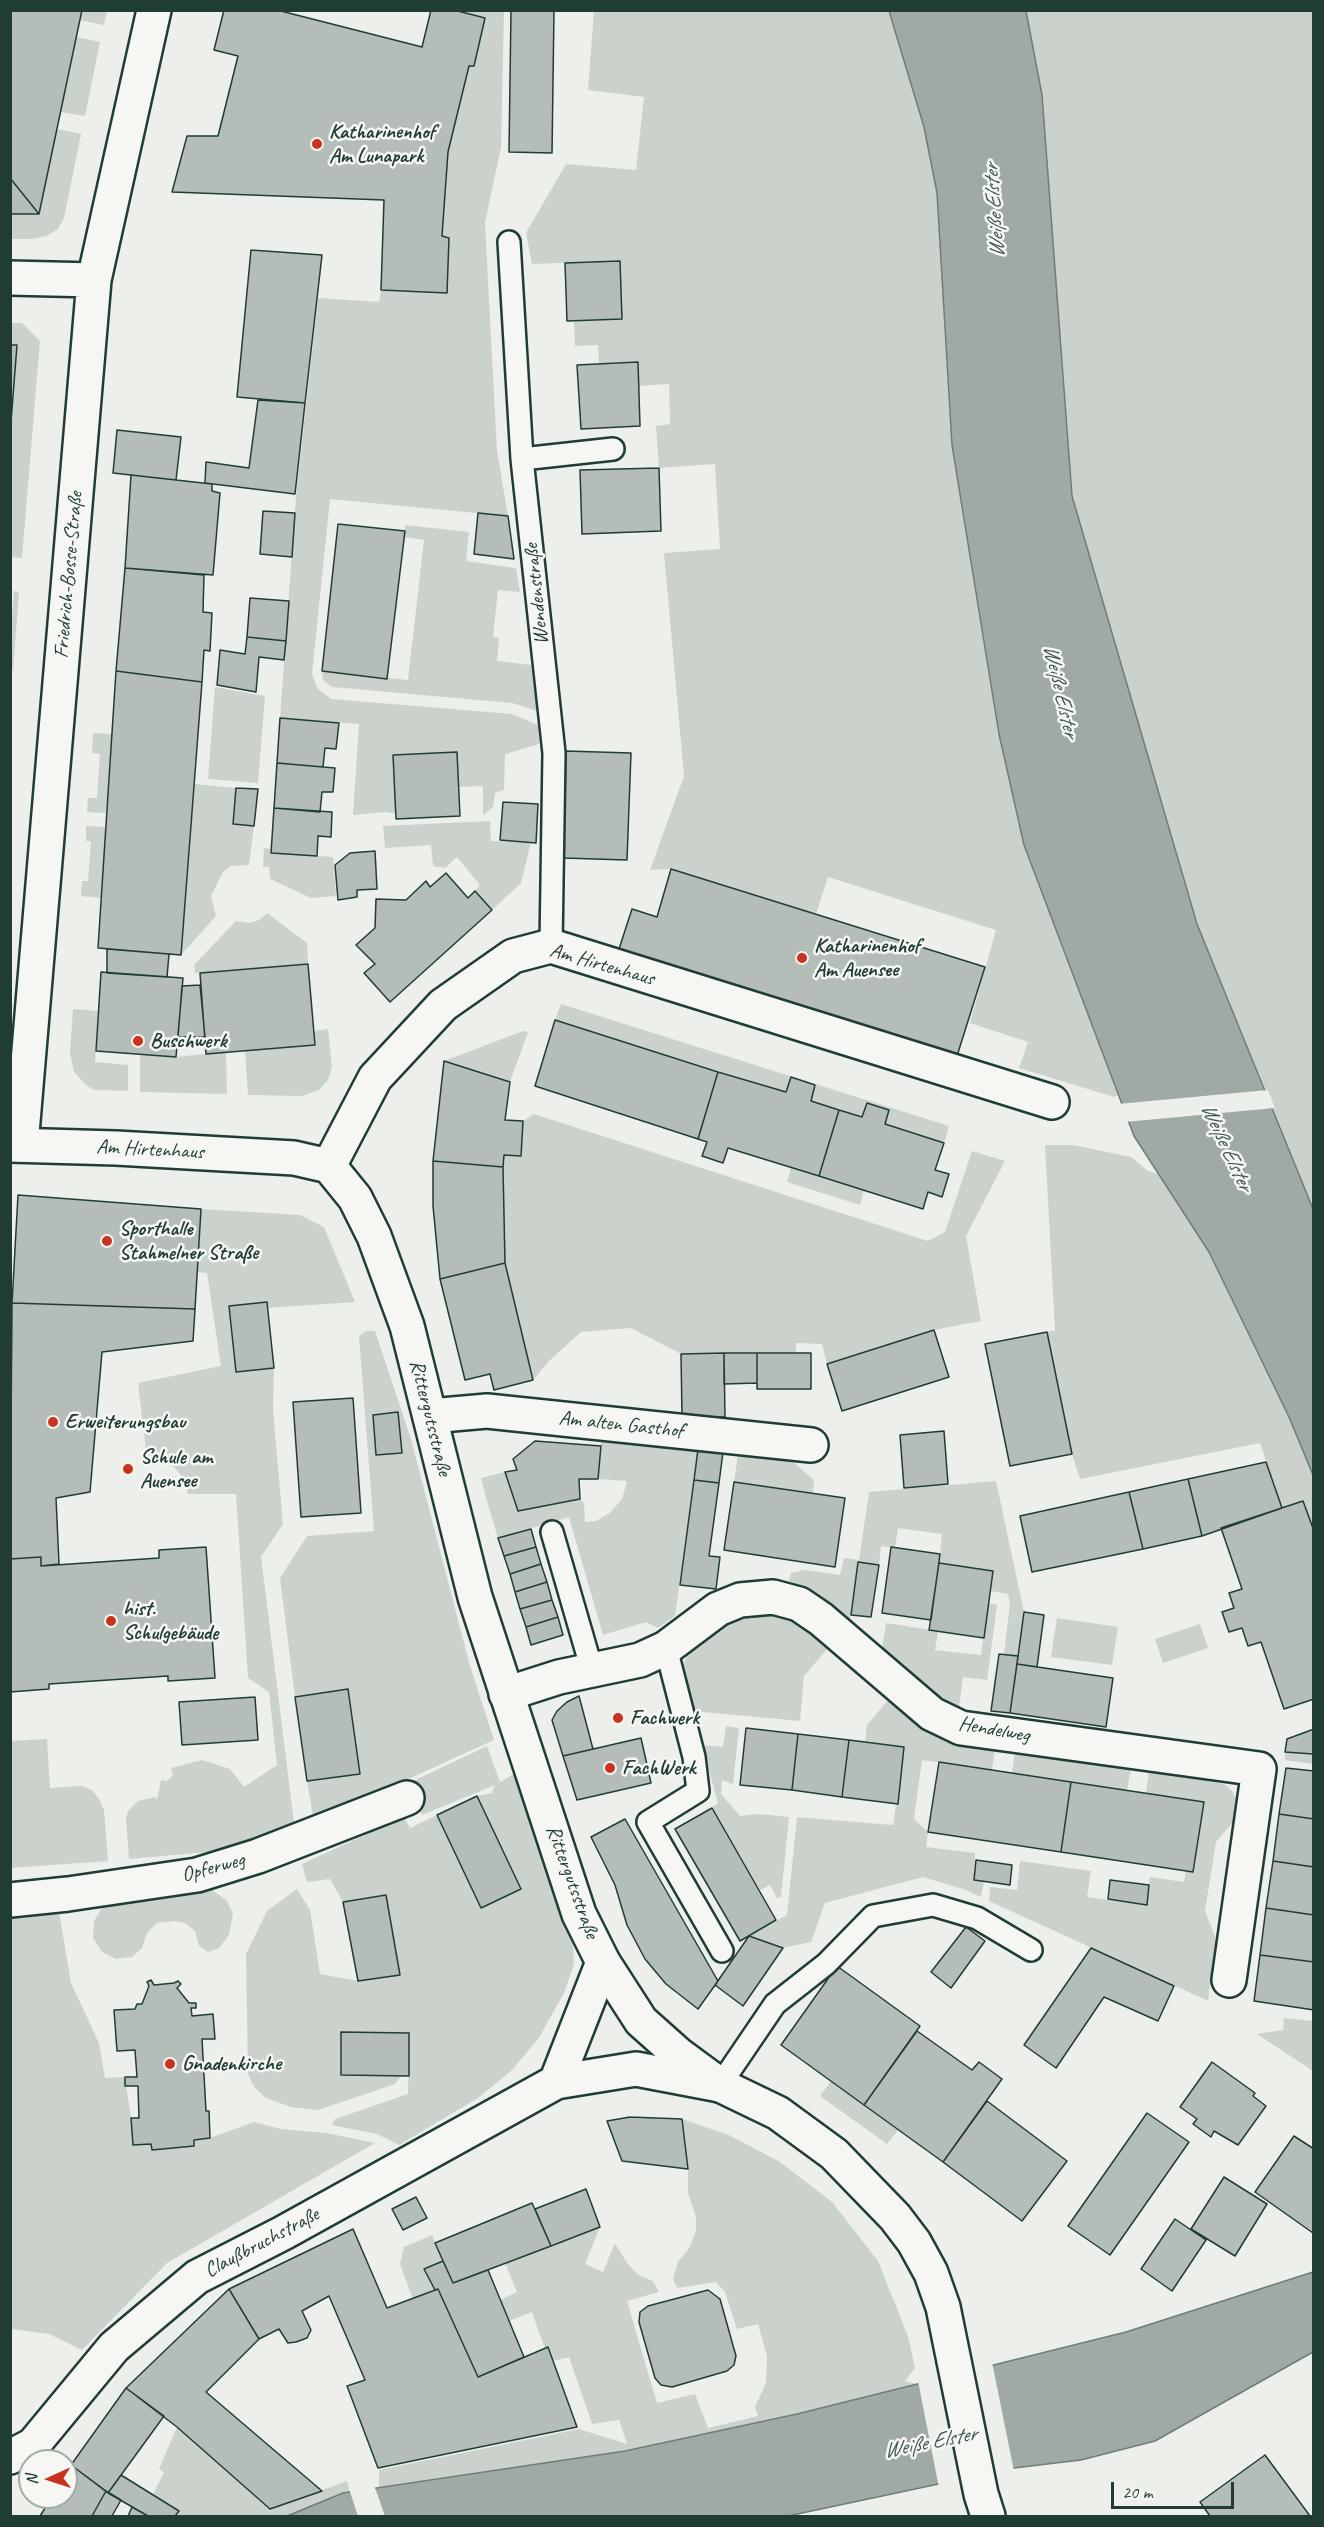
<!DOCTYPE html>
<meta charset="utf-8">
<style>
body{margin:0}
#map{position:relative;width:1324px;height:2527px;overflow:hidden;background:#edefea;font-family:Caveat,sans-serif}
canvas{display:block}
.frame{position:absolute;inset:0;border:12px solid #1f3d34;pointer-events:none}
.north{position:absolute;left:18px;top:2449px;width:60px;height:60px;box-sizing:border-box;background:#f6f6f2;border:2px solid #a0aca6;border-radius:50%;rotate:267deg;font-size:16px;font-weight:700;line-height:24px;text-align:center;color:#1f3d34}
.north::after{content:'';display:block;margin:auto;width:21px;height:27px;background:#c8321e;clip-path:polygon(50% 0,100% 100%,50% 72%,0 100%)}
.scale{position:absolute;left:1111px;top:2482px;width:123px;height:27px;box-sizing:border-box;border:3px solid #1f3d34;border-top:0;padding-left:8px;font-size:18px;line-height:21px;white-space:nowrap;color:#1f3d34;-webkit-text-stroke:4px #f6f6f2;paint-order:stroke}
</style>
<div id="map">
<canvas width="1324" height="2527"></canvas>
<div class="frame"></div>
<div class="north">N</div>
<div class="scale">20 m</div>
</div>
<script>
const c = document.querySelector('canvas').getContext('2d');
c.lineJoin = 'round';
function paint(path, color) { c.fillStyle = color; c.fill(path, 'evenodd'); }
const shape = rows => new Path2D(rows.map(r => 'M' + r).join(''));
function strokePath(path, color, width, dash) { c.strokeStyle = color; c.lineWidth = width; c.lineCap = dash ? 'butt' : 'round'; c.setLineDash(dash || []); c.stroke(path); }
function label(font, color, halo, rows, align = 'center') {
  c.font = font + ' Caveat,sans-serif'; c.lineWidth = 5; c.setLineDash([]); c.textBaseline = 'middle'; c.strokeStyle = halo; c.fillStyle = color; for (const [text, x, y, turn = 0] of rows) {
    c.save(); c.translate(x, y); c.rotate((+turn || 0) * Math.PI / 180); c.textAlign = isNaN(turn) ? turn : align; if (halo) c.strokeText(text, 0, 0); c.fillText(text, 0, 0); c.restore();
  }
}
paint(shape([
 [82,11,107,11,104,25,80,20],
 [454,11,504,11,501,147,485,223,497,451,508,516,330,499,312,674,317,688,331,699,512,714,538,725,539,744,505,754,504,790,495,793,493,807,483,815,483,786,459,787,457,752,393,755,396,814,386,812,353,815,359,724,280,718,296,496,318,298,379,302,381,290,447,293,449,238,442,236,448,152,469,66,474,66,485,19],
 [594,11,889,11,924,127,937,193,952,445,999,734,1024,845,1118,1095,1114,1097,1019,1068,1028,1042,970,1023,996,930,828,877,816,914,671,869,650,870,684,776,664,553,720,549,715,464,659,468,656,426,670,424,669,384,638,386,637,362,599,363,598,345,575,346,574,321,622,319,620,261,532,264,526,233,566,164,636,170,644,97,588,90],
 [1026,11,1313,11,1313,1209,1197,924,1072,496,1042,95],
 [76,37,100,42,85,116,60,112],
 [57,129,81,134,64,218,58,229,46,236,32,239,11,239,11,214,39,214],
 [11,323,22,323,40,341,22,558,11,557,10,435,17,346,11,345],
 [405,525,469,532,466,561,516,568,520,592,498,590,493,637,499,638,497,661,531,665,537,711,512,703,332,687,323,680,322,671,408,680,424,540,404,537],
 [14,591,19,592,13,670,11,670,10,638],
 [215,687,265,696,258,783,208,779],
 [93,733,112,734,106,813,87,812,88,798,97,798,100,754,92,753],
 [194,784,236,788,233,824,254,826,249,865,231,866,223,872,211,896,216,916,181,955],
 [490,821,491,841,531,842,521,883,492,910,475,891,480,885,457,857,445,868,433,866,431,845,385,848,383,826],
 [86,826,106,827,101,898,81,896,82,881,88,881,91,841,86,841],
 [264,848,271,849,271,853,333,857,336,896,311,898,270,879,269,867,263,867],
 [267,913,307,943,308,964,195,973,194,965,236,921,249,923,259,920],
 [561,1004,949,1126,944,1143,885,1124,867,1103,862,1117,811,1101,815,1085,791,1077,786,1092,555,1020],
 [73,1009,98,1011,95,1062,128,1065,128,1091,95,1090,87,1086,74,1072,70,1053],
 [328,1029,332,1067,328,1080,319,1090,302,1096,248,1095,245,1050,315,1045,314,1031],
 [523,1031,528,1032,510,1082,444,1061],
 [226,1052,227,1094,140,1092,140,1054,176,1057],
 [534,1114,928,1241,945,1232,972,1151,1005,1161,966,1236,981,1321,934,1330,827,1364,822,1344,796,1343,796,1353,681,1354,631,1328,581,1332,549,1361,533,1380,505,1263,503,1167,504,1155,521,1155,523,1121],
 [1045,1145,1073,1145,1131,1157,1148,1171,1158,1174,1209,1252,1289,1417,1313,1475,1313,1531,1303,1501,1282,1508,1260,1443,1080,1479,1072,1454,1047,1332,1055,1330],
 [791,1167,864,1190,860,1205,787,1182],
 [201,1209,300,1215,324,1227,355,1302,267,1308,229,1307,236,1372,274,1368,273,1410,283,1524,261,1557,295,1831,230,1850,129,1859,126,1819,128,1811,138,1801,155,1797,157,1800,161,1780,167,1781,173,1775,171,1768,202,1760,230,1769,244,1787,277,1765,269,1692,248,1678,236,1494,188,1494,184,1479,174,1467,159,1461,147,1460,138,1383,221,1366,207,1273,197,1272],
 [366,1331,375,1331,411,1439,470,1666,494,1740,314,1822,307,1781,359,1774,295,1697,280,1578,307,1536,374,1531,359,1336],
 [601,1441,698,1449,675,1616,658,1628,646,1622,603,1635,569,1517,498,1538,487,1501,481,1478,505,1472,518,1511,580,1499,584,1503,585,1522,596,1521,610,1513,622,1499,627,1481,598,1479],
 [738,1454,793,1462,814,1480,813,1493,734,1482],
 [996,1481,1024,1612,1018,1656,1004,1654,1010,1604,1008,1594,991,1591,993,1571,939,1563,942,1534,898,1528,895,1548,881,1546,879,1565,858,1562,850,1621,811,1589,789,1581,791,1573,804,1570,840,1575,844,1558,859,1560,869,1492],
 [988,1603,997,1605,987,1680,963,1677,959,1709,943,1701,882,1649,886,1623,938,1631,935,1650,981,1655],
 [769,1611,797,1622,828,1648,804,1676,800,1721,692,1711,682,1668,689,1651,728,1619],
 [1057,1618,1118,1627,1112,1665,1051,1657],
 [1200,1624,1208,1648,1163,1663,1155,1639],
 [889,1699,931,1732,948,1740,995,1748,992,1770,922,1760,914,1819,928,1832,926,1847,975,1853,974,1880,984,1881,981,1897,966,1890,923,1877,825,1903,811,1942,783,1948,749,1936,787,1915,797,1817,893,1825,904,1748,865,1742,867,1725],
 [726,1726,739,1728,733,1784,722,1780,721,1794,740,1816,759,1814,789,1817,781,1897,777,1898,770,1885,760,1890,712,1808,718,1803,702,1745,723,1747],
 [47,1739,50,1788,82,1786,92,1790,99,1799,104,1810,108,1861,11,1868,11,1741],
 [487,1746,500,1782,514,1774,573,1945,574,1964,564,1993,538,2039,512,2070,478,2098,399,2145,377,2134,332,2125,335,2119,408,2094,409,2033,341,2032,341,2075,401,2076,395,2084,318,2110,291,2107,266,2098,254,2087,248,2074,246,1954,267,1911,297,1889,310,1910,320,1974,358,1981,400,1975,386,1895,343,1902,330,1879,307,1882,302,1864,404,1817,410,1828,437,1815,481,1908,521,1890,477,1796,492,1793,495,1785,422,1815,409,1783],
 [1313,1749,1313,1764,1285,1760,1285,1752,1313,1754],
 [1015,1751,1131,1768,1127,1790,1012,1773],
 [1149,1771,1224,1784,1232,1791,1238,1801,1238,1813,1235,1820,1216,1842,1205,1911,1216,1939,1208,2001,989,1901,990,1887,1017,1890,1020,1861,1091,1871,1087,1897,1147,1905,1150,1877,1184,1882,1186,1871,1193,1872,1204,1802,1146,1793],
 [205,1884,227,1901,233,1914,229,1935,219,1948,208,1952,199,1946,195,1931,185,1923,174,1921,157,1923,147,1933,142,1948,132,1957,116,1959,102,1952,93,1938,94,1921,102,1908,119,1899],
 [58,1906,71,1983,99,2043,105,2078,125,2077,131,2118,151,2144,152,2150,194,2146,194,2140,210,2138,254,2122,281,2129,326,2133,375,2143,167,2263,82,2350,49,2334,11,2329,11,1909],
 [1284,2018,1313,2021,1313,2071,1257,2034,1283,2030],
 [831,2081,898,2130,887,2144,820,2096],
 [682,2119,729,2135,780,2162,832,2202,878,2261,908,2336,915,2368,905,2381,917,2384,797,2414,625,2451,379,2487,379,2470,579,2429,627,2444,619,2420,592,2424,569,2357,554,2361,549,2348,545,2349,532,2312,509,2321,500,2300,517,2292,505,2263,600,2227,585,2264,603,2272,615,2243,627,2263,638,2275,653,2281,659,2292,627,2301,657,2403,695,2394,708,2428,758,2416,755,2407,766,2383,767,2356,758,2324,737,2329,725,2292,716,2282,677,2288,673,2279,678,2262,690,2247,696,2231,696,2217,688,2193,688,2168],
 [432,2235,443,2261,424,2269,435,2290,413,2299,400,2264,404,2247],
 [177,2427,270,2509,347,2481,350,2492,287,2516,175,2516,179,2511,153,2495,164,2472,159,2469]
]), '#cbd2cc');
const water = shape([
 [889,11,1026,11,1042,95,1072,496,1197,924,1313,1209,1313,1475,1289,1417,1209,1252,1134,1136,1024,845,999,734,952,445,937,193,924,127,889,11],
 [1313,2272,1313,2352,1155,2441,1081,2460,1014,2468,788,2516,287,2516,343,2493,625,2451,797,2414,1126,2332,1313,2272]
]);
paint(water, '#9faaa4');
strokePath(water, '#6c7e77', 1.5);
paint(shape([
 [1268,1090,1275,1108,1125,1122,1118,1104],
 [992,2362,1014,2471,939,2488,918,2381],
 [374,2485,385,2516,358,2516,349,2489]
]), '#edefea');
const building = shape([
 [10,10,82,10,39,214,10,178,10,10],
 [224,10,277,10,422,47,431,10,454,10,485,18,474,66,469,66,448,152,442,236,449,238,447,293,381,290,384,200,172,192,187,136,218,136,238,56,214,50,224,10],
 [511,10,554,10,552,153,509,152,511,10],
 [10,178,39,214,10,214,10,178],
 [251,250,322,255,305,403,237,397,251,250],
 [620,261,622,319,567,321,565,263,620,261],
 [10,345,17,345,10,435,10,345],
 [638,362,640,426,581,429,577,365,638,362],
 [258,400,305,403,295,494,205,483,206,462,249,468,258,400],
 [117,430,181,437,176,480,113,473,117,430],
 [659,468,661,531,582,534,580,470,659,468],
 [131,475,212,484,212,491,220,493,213,575,125,568,131,475],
 [263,511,295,513,292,557,260,554,263,511],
 [478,513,508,516,514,559,474,554,478,513],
 [338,524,405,531,387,679,322,671,338,524],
 [125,568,204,575,203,612,212,613,210,651,204,650,202,682,116,671,125,568],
 [250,598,289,601,286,641,247,637,250,598],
 [247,637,286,641,284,660,259,657,256,692,217,685,220,650,245,654,247,637],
 [116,671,202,682,181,955,98,948,116,671],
 [280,718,339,723,336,749,325,748,323,767,277,763,280,718],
 [566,751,631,753,627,860,563,858,566,751],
 [457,752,460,816,396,819,393,755,457,752],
 [277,763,335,768,333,792,322,792,320,812,274,808,277,763],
 [236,788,258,789,254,826,233,824,236,788],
 [503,802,538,804,536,843,500,840,503,802],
 [274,808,332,812,331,837,318,836,317,856,271,853,274,808],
 [375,851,377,889,357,890,357,897,338,900,335,865,350,853,375,851],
 [671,869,985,967,957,1056,619,949,632,909,657,917,671,869],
 [446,873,468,898,475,891,492,910,390,1002,364,973,375,964,356,945,375,928,376,899,406,900,426,881,430,887,446,873],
 [107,949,169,954,167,977,107,973,107,949],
 [308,964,315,1045,206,1054,200,973,308,964],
 [101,972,183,978,176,1057,96,1051,101,972],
 [200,985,205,1037,178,1037,182,986,200,985],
 [555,1020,718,1072,698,1139,535,1086,555,1020],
 [444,1061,510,1082,505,1120,523,1121,521,1156,504,1155,503,1167,433,1161,444,1061],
 [718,1072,786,1092,791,1077,815,1085,811,1101,839,1110,819,1176,728,1148,723,1163,702,1156,707,1142,698,1139,718,1072],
 [867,1103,889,1110,885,1124,944,1143,935,1170,949,1174,942,1197,928,1192,923,1209,819,1176,839,1110,862,1117,867,1103],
 [433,1161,503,1167,505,1263,440,1279,433,1206,433,1161],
 [18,1195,201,1209,195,1309,12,1303,18,1195],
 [505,1263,533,1380,494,1390,490,1374,465,1380,440,1279,505,1263],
 [267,1302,274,1368,236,1372,229,1306,267,1302],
 [12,1303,195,1309,193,1341,102,1352,90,1492,56,1498,59,1564,41,1566,41,1557,10,1559,12,1303],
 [934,1330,949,1377,842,1411,827,1364,934,1330],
 [1047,1332,1072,1454,1010,1466,985,1344,1047,1332],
 [724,1353,725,1417,682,1417,681,1354,724,1353],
 [724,1353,757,1353,757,1383,724,1384,724,1353],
 [757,1353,811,1353,811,1389,757,1389,757,1353],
 [353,1398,361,1513,301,1517,293,1402,353,1398],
 [398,1412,402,1453,376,1455,373,1415,398,1412],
 [944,1431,948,1484,904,1488,900,1435,944,1431],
 [535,1441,601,1446,598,1479,579,1479,580,1499,518,1511,505,1472,517,1470,513,1459,535,1441],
 [698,1449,723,1452,719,1483,694,1480,698,1449],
 [1266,1462,1282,1508,1202,1536,1188,1479,1266,1462],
 [1188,1479,1202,1536,1143,1549,1129,1492,1188,1479],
 [694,1480,719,1483,709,1556,720,1557,716,1589,680,1585,694,1480],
 [734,1482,845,1498,835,1567,724,1550,734,1482],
 [1129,1492,1143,1549,1032,1572,1020,1516,1129,1492],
 [1303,1501,1314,1531,1314,1699,1284,1709,1261,1642,1248,1646,1242,1628,1229,1632,1222,1612,1234,1608,1229,1593,1242,1589,1221,1528,1303,1501],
 [531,1529,536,1547,504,1556,498,1538,531,1529],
 [206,1547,215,1678,168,1681,168,1676,49,1684,49,1689,10,1692,10,1559,41,1557,41,1566,159,1558,159,1550,206,1547],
 [536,1547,541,1564,510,1574,504,1556,536,1547],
 [891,1547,940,1554,931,1620,882,1613,891,1547],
 [858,1562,879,1565,871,1617,851,1615,858,1562],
 [939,1563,993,1571,984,1638,929,1630,939,1563],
 [541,1564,547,1582,515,1592,510,1574,541,1564],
 [547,1582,552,1600,520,1609,515,1592,547,1582],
 [552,1600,558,1617,526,1627,520,1609,552,1600],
 [1024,1612,1044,1615,1037,1667,1017,1664,1024,1612],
 [558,1617,563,1635,531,1645,526,1627,558,1617],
 [999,1654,1018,1656,1010,1713,991,1711,999,1654],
 [1017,1664,1113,1678,1106,1727,1010,1713,1017,1664],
 [348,1689,360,1774,307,1781,295,1697,348,1689],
 [579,1696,593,1749,563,1756,552,1720,557,1711,567,1702,579,1696],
 [255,1697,258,1740,182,1745,179,1702,255,1697],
 [746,1728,798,1734,792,1790,740,1785,746,1728],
 [1314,1729,1313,1754,1285,1752,1287,1739,1314,1729],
 [798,1734,849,1740,842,1797,792,1790,798,1734],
 [641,1738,651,1783,577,1800,563,1756,641,1738],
 [849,1740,904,1747,898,1804,842,1797,849,1740],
 [939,1762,1071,1782,1061,1852,928,1832,939,1762],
 [1286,1768,1314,1771,1314,1819,1279,1814,1286,1768],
 [1071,1782,1204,1802,1193,1872,1061,1852,1071,1782],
 [477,1796,521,1889,481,1908,437,1815,477,1796],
 [712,1808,776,1920,740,1941,675,1829,712,1808],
 [1279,1814,1314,1819,1314,1867,1273,1861,1279,1814],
 [625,1819,718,1981,698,2009,666,1984,645,1959,627,1925,615,1885,591,1837,625,1819],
 [976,1860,1012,1865,1010,1885,974,1880,976,1860],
 [1273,1861,1314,1867,1314,1915,1266,1908,1273,1861],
 [1110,1880,1149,1885,1147,1905,1108,1899,1110,1880],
 [386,1895,400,1975,358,1981,343,1902,386,1895],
 [1266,1908,1314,1915,1314,1962,1260,1955,1266,1908],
 [966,1927,985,1941,951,1988,931,1972,966,1927],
 [749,1936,783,1948,743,2006,715,1985,749,1936],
 [1091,1948,1174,1986,1158,2021,1104,1997,1056,2068,1024,2045,1091,1948],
 [1260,1955,1314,1962,1314,2010,1254,2001,1260,1955],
 [837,1966,920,2026,864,2105,781,2045,837,1966],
 [151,1980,154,1985,174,1983,178,1981,181,1984,177,1988,189,2003,196,2003,196,2008,191,2008,192,2016,213,2014,215,2039,202,2039,206,2111,209,2111,210,2138,194,2140,194,2146,152,2150,151,2144,133,2145,131,2118,139,2118,138,2086,125,2086,125,2077,137,2077,135,2050,117,2051,114,2010,135,2009,137,2004,142,2004,149,1986,147,1982,151,1980],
 [917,2031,972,2070,979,2062,1002,2079,943,2162,864,2105,917,2031],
 [341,2032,409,2033,409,2076,341,2075,341,2032],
 [1212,2062,1255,2093,1253,2096,1266,2106,1238,2145,1214,2131,1211,2137,1193,2124,1197,2119,1180,2107,1212,2062],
 [987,2101,1067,2161,1022,2221,943,2162,987,2101],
 [1147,2113,1189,2142,1110,2255,1068,2226,1147,2113],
 [630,2117,682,2119,688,2169,622,2161,607,2121,630,2117],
 [1294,2136,1314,2149,1313,2233,1255,2192,1294,2136],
 [1224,2177,1267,2204,1235,2256,1191,2229,1224,2177],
 [586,2189,600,2227,551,2246,535,2209,586,2189],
 [416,2197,427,2218,403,2230,392,2209,416,2197],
 [532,2203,551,2246,453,2283,435,2243,532,2203],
 [1175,2219,1206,2240,1172,2291,1141,2269,1175,2219],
 [353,2229,387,2308,438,2289,478,2377,548,2347,577,2427,378,2468,347,2386,365,2380,329,2296,302,2311,311,2330,307,2338,296,2342,288,2343,279,2329,259,2339,229,2289,353,2229],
 [443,2261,453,2283,488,2270,524,2357,478,2377,438,2289,435,2290,424,2269,443,2261],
 [229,2289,259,2339,206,2392,322,2491,270,2509,177,2427,126,2388,229,2289],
 [708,2290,720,2299,736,2356,734,2365,727,2371,672,2387,661,2385,655,2378,639,2322,640,2312,648,2306,708,2290],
 [126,2388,164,2416,108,2493,71,2465,126,2388],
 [1265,2455,1310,2516,1210,2516,1200,2502,1265,2455],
 [71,2465,106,2491,92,2516,40,2516,52,2497,66,2497,66,2473,71,2465],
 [121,2475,179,2511,175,2516,148,2516,108,2493,121,2475],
 [106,2491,121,2500,112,2516,92,2516,106,2491],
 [132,2507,148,2516,128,2516,132,2507]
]);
paint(building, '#b4bdb8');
strokePath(building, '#1f3d34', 1.5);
const lane = shape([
 [509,242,522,459,554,753,551,946],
 [522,459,613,449],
 [552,1532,592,1670],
 [666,1648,694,1757,698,1791,648,1822,722,1951],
 [720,2085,775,2004,826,1964,873,1916,933,1905,977,1918,1031,1950]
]);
const street = shape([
 [10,278,94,280],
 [21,1145,94,280,154,10],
 [329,1166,375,1078,443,1005,513,956,551,946,1052,1102],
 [430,1416,487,1411,811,1445],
 [506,1694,559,1677,640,1660,666,1648,718,1609,740,1600,773,1597,799,1604,821,1619,932,1714,961,1728,1259,1769,1229,1980],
 [10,1900,68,1894,197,1875,258,1856,407,1798],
 [556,2082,603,1962],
 [10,2457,33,2445,114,2347,197,2277,283,2233,556,2082,636,2069,720,2085]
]);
const secondary = shape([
 [10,1145,116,1148,294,1158,329,1166,355,1198,374,1236,407,1326,475,1597,579,1914,603,1962,641,2021,678,2054,720,2085,778,2113,834,2154,895,2217,914,2242,931,2273,943,2307,981,2494,988,2516]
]);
strokePath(lane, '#1f3d34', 26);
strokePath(street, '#1f3d34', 38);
strokePath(secondary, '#1f3d34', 38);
strokePath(lane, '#f6f6f2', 21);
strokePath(street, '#f6f6f2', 33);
strokePath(secondary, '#f6f6f2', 33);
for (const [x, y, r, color] of [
 [317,144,6,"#c8321e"],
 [802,958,6,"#c8321e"],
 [138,1041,6,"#c8321e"],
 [107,1241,6,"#c8321e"],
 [53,1422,6,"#c8321e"],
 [128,1469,6,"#c8321e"],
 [111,1621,6,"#c8321e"],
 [618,1718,6,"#c8321e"],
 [610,1768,6,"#c8321e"],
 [170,2064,6,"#c8321e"]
]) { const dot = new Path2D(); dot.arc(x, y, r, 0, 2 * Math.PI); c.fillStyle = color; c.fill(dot); strokePath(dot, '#f6f6f2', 2); }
label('bold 21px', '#1f3d34', '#f6f6f2', [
 ["Katharinenhof",329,132],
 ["Am Lunapark",329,156],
 ["Katharinenhof",814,946],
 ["Am Auensee",814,970],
 ["Buschwerk",150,1041],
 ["Sporthalle",119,1229],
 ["Stahmelner Straße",119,1253],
 ["Erweiterungsbau",65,1422],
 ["Schule am",140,1457],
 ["Auensee",140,1481],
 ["hist.",123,1609],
 ["Schulgebäude",123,1633],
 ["Fachwerk",630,1718],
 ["FachWerk",622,1768],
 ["Gnadenkirche",182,2064]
], 'left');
label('21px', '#1f3d34', '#f6f6f2', [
 ["Friedrich-Bosse-Straße",69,575,-85],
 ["Wendenstraße",537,594,-96],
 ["Am Hirtenhaus",602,965,16],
 ["Am Hirtenhaus",150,1150,3],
 ["Rittergutsstraße",430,1418,76],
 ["Am alten Gasthof",621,1425,6],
 ["Hendelweg",994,1730,10],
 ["Opferweg",213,1868,-15],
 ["Rittergutsstraße",572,1882,70],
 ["Claußbruchstraße",262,2243,-28]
]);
label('italic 22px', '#3f5850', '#f6f6f2', [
 ["Weiße Elster",995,211,-94],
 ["Weiße Elster",1060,691,77],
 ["Weiße Elster",1226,1147,65],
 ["Weiße Elster",930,2443,-11]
]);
</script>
